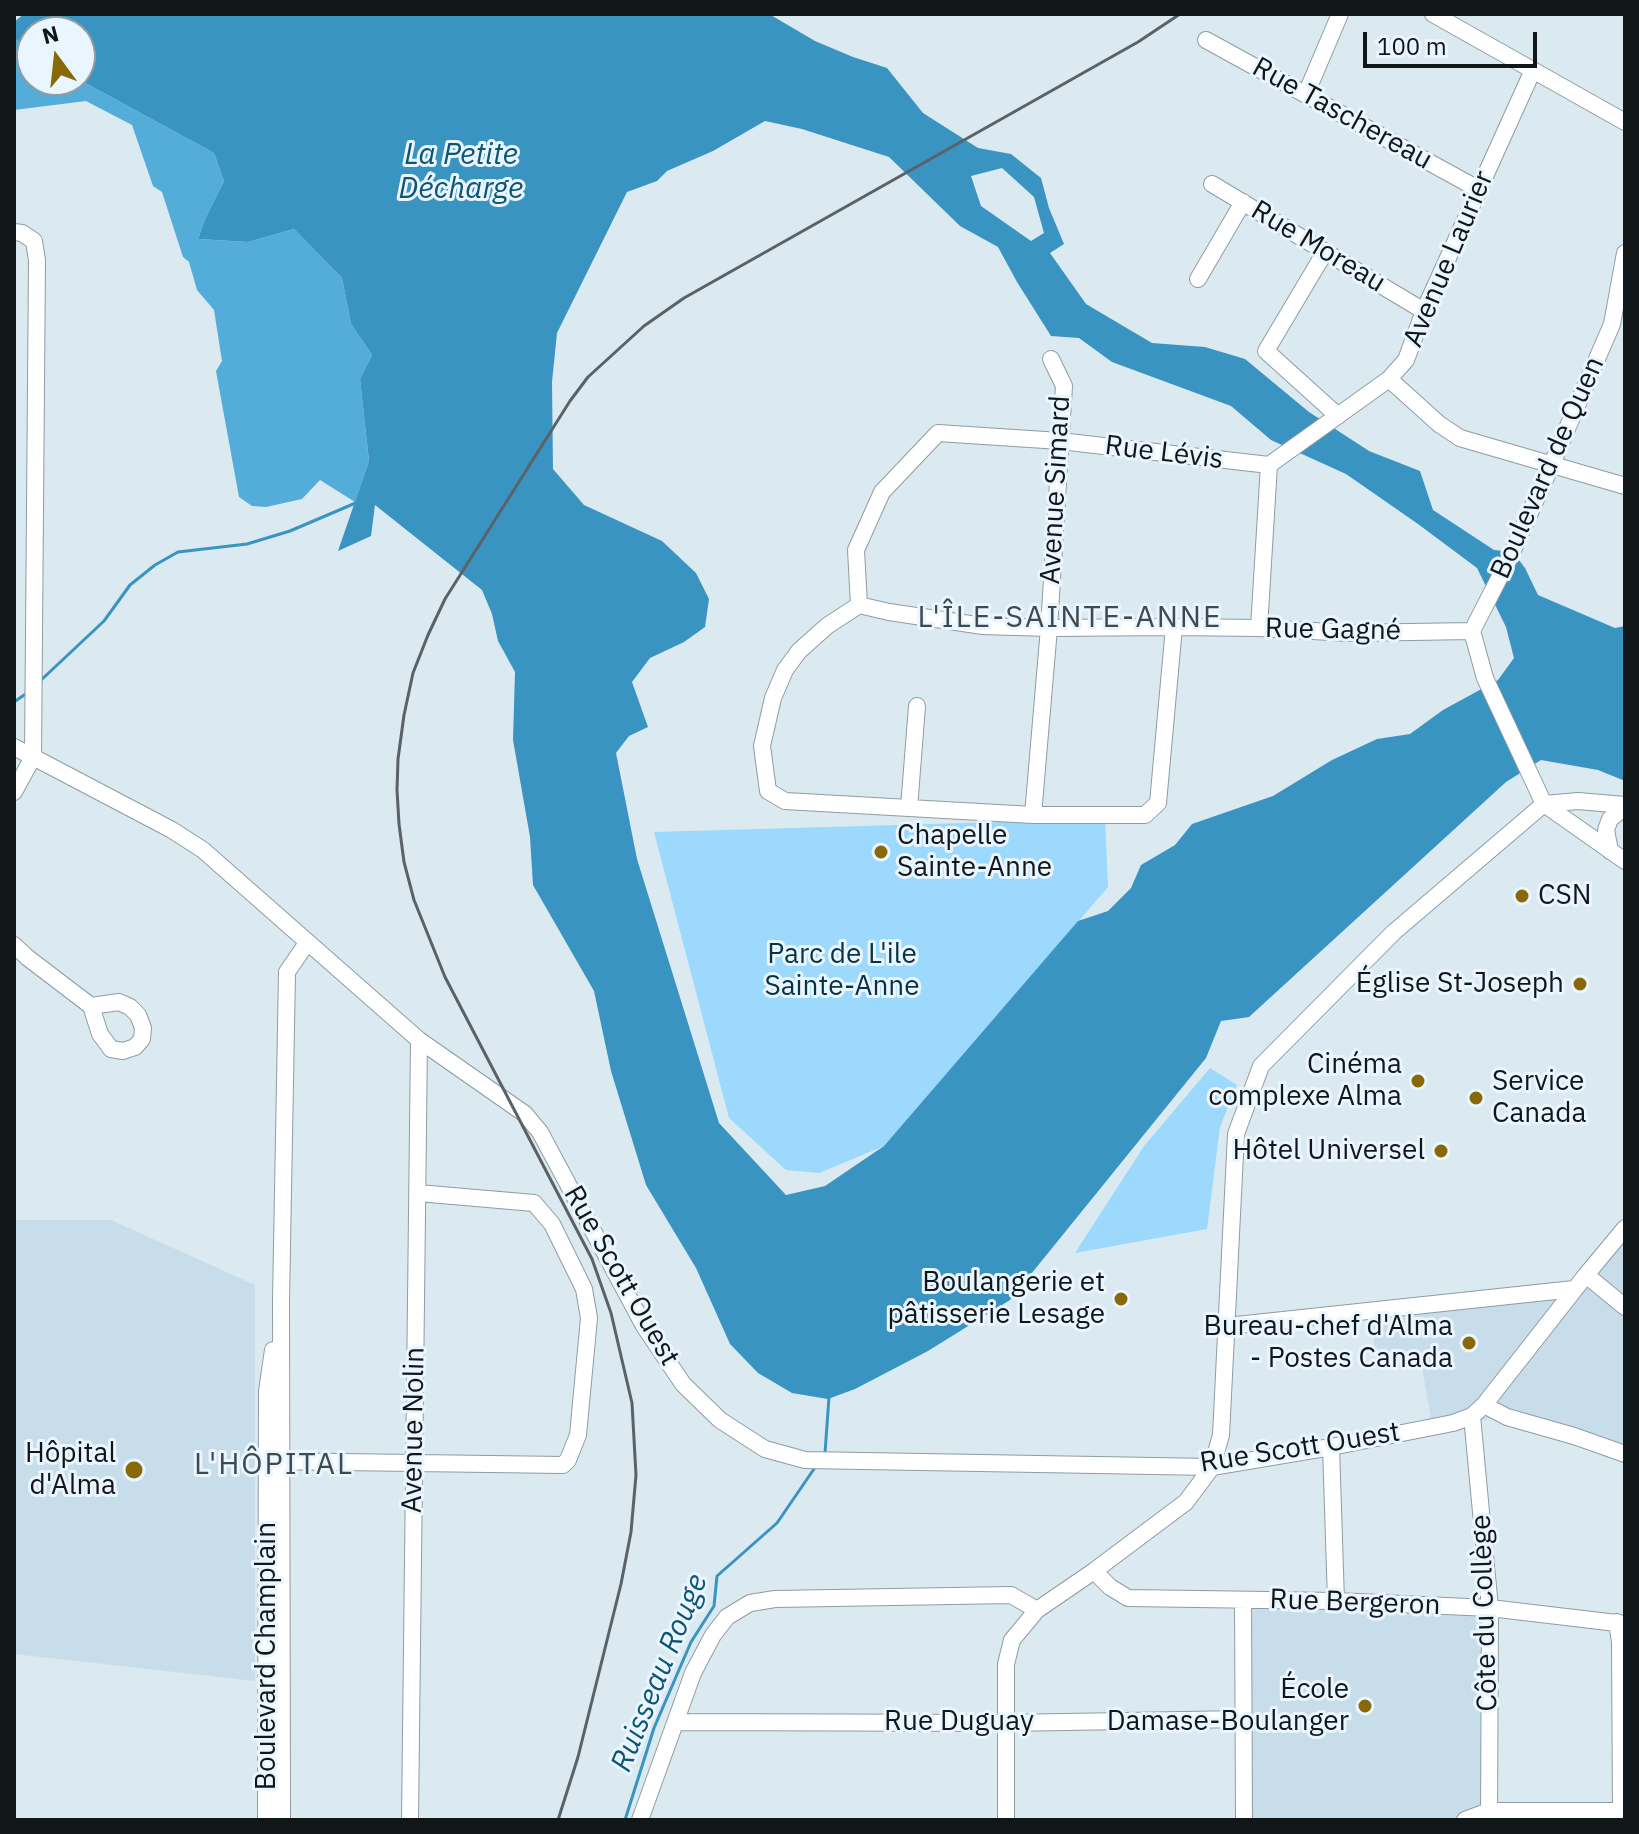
<!DOCTYPE html>
<meta charset="utf-8">
<style>
body{margin:0}
#map{position:relative;width:1639px;height:1834px;overflow:hidden;background:#dbe9f1;font-family:"IBM Plex Sans",sans-serif}
canvas{display:block}
.frame{position:absolute;inset:0;border:16px solid #111619;pointer-events:none}
.north{position:absolute;left:16px;top:16px;width:80px;height:80px;box-sizing:border-box;background:#e9f6ff;border:2px solid #939ca3;border-radius:50%;rotate:345deg;font-size:22px;font-weight:700;line-height:32px;text-align:center;color:#111619}
.north::after{content:'';display:block;margin:auto;width:28px;height:36px;background:#896907;clip-path:polygon(50% 0,100% 100%,50% 72%,0 100%)}
.scale{position:absolute;left:1363px;top:32px;width:174px;height:36px;box-sizing:border-box;border:4px solid #111619;border-top:0;padding-left:10px;font-size:24px;line-height:28px;white-space:nowrap;color:#111619;-webkit-text-stroke:6px #e9f6ff;paint-order:stroke}
</style>
<div id="map">
<canvas width="1639" height="1834"></canvas>
<div class="frame"></div>
<div class="north">N</div>
<div class="scale">100 m</div>
</div>
<script>
const c = document.querySelector('canvas').getContext('2d');
c.lineJoin = 'round';
function paint(path, color) { c.fillStyle = color; c.fill(path, 'evenodd'); }
const shape = rows => new Path2D(rows.map(r => 'M' + r).join(''));
function strokePath(path, color, width, dash) { c.strokeStyle = color; c.lineWidth = width; c.lineCap = dash ? 'butt' : 'round'; c.setLineDash(dash || []); c.stroke(path); }
function label(font, color, halo, rows, align = 'center') {
  c.font = font + ' "IBM Plex Sans",sans-serif'; c.lineWidth = 6; c.setLineDash([]); c.textBaseline = 'middle'; c.strokeStyle = halo; c.fillStyle = color; for (const [text, x, y, turn = 0] of rows) {
    c.save(); c.translate(x, y); c.rotate((+turn || 0) * Math.PI / 180); c.textAlign = isNaN(turn) ? turn : align; if (halo) c.strokeText(text, 0, 0); c.fillText(text, 0, 0); c.restore();
  }
}
paint(shape([
 [14,1220,111,1220,255,1285,255,1681,14,1654],
 [1625,1239,1625,1450,1621,1458,1491,1419,1433,1431,1422,1367,1378,1369,1370,1315,1574,1298],
 [1243,1600,1487,1612,1486,1820,1244,1820]
]), '#c8ddea');
paint(shape([
 [1105,819,1108,887,884,1146,819,1173,786,1170,729,1118,654,832],
 [1210,1068,1237,1085,1220,1127,1207,1229,1075,1253,1144,1146]
]), '#9cd9fc');
paint(shape([
 [14,38,32,51,32,80,80,80,214,153,224,181,205,219,198,239,248,242,294,229,342,278,351,324,372,355,360,379,369,461,355,502,320,480,302,499,266,507,252,506,239,497,216,371,222,361,214,310,197,290,189,262,183,257,162,192,153,186,132,125,86,101,14,110]
]), '#54acd9');
paint(shape([
 [24,14,769,14,815,41,853,57,887,68,923,113,978,148,1011,154,1041,178,1049,208,1064,244,1050,253,1086,304,1152,343,1205,347,1245,359,1309,412,1369,451,1420,471,1433,510,1494,550,1513,552,1525,568,1538,595,1615,628,1625,626,1625,781,1598,770,1541,760,1506,782,1249,1017,1221,1021,1206,1058,1010,1300,928,1351,855,1389,828,1399,792,1393,758,1373,730,1344,696,1268,646,1185,611,1071,594,991,533,885,530,837,513,740,515,672,498,641,492,614,482,590,375,505,371,536,338,551,369,461,360,379,372,355,351,324,342,278,294,229,248,242,198,239,205,219,224,181,214,153,80,80,80,32,32,32,32,51,14,38,14,22],
 [765,121,802,129,889,157,960,226,998,247,1017,282,1051,336,1079,338,1112,362,1231,406,1271,440,1346,474,1418,524,1477,568,1506,627,1514,658,1498,680,1443,710,1410,734,1377,739,1332,760,1273,796,1192,824,1175,845,1141,865,1131,888,1108,911,1078,921,884,1146,825,1186,786,1195,719,1123,637,859,616,753,629,736,648,727,632,682,650,658,684,642,705,627,709,599,696,573,662,541,584,505,553,469,552,382,557,333,627,192,657,181,667,171,713,151],
 [1002,168,1034,197,1044,233,1031,241,981,206,971,176]
]), '#3a94c1');
strokePath(shape([
 [39,682,104,621,130,585,155,565,178,552,247,544,290,531,358,502],
 [14,702,27,693],
 [825,1453,829,1397],
 [625,1820,654,1728,691,1642,714,1606,717,1576,777,1523,816,1466]
]), '#3a94c1', 3);
const minor = shape([
 [1433,14,1625,122],
 [1206,40,1478,189],
 [1306,94,1340,14],
 [1212,184,1424,311],
 [14,232,22,233,34,241,37,260,33,757,14,792],
 [1325,252,1266,351,1338,416],
 [1625,253,1612,324,1551,466,1509,559,1472,631,1485,678,1544,804,1625,861],
 [1198,279,1243,202],
 [1389,379,1439,424,1460,438,1625,486],
 [859,605,889,612,983,626,1049,628,1174,627,1259,628,1349,633,1472,631],
 [1174,627,1158,803,1145,815,1033,815,785,801,768,791,762,746,773,698,785,670,799,651,827,626,859,605,856,550,882,492,938,433,1060,441,1269,465],
 [1259,628,1269,465,1389,379,1406,360,1424,311,1533,70],
 [14,747,172,830,203,850,419,1040,525,1114,540,1132,644,1326,683,1384,720,1420,765,1449,805,1460,1212,1467,1331,1447,1453,1423,1472,1416,1484,1405,1586,1275,1625,1228],
 [909,808,917,706],
 [1033,815,1049,628,1064,386,1051,359],
 [1610,851,1606,830,1610,819,1625,807],
 [14,945,28,958,91,1006,100,1034,111,1049,123,1051,135,1047,142,1039,143,1028,138,1015,130,1007,119,1002,91,1006],
 [1586,1275,1625,1307],
 [1227,1326,1574,1289],
 [1484,1405,1507,1417,1574,1436,1625,1454],
 [1472,1416,1490,1608,1489,1820],
 [1331,1447,1336,1601],
 [267,1461,563,1465,568,1460,578,1435,589,1318,584,1289,552,1224,534,1203,418,1193],
 [1094,1571,1110,1587,1128,1598,1336,1601,1490,1608,1625,1624],
 [1243,1600,1244,1820],
 [1617,1622,1620,1642,1621,1811],
 [676,1722,1006,1723,1243,1719],
 [266,1820,267,1391,273,1350],
 [282,1820,281,1301,287,972,307,943],
 [410,1820,419,1040],
 [640,1820,693,1673,713,1635,727,1617,750,1603,775,1599,1011,1595,1037,1610],
 [1006,1820,1006,1664,1012,1640,1037,1610,1094,1571,1186,1502,1212,1467,1221,1435,1236,1134,1261,1066,1394,932,1544,804,1578,801,1625,805],
 [1465,1820,1489,1811,1625,1811]
]);
strokePath(minor, '#8f9ca3', 18);
strokePath(minor, '#fff', 16);
strokePath(shape([
 [558,1820,578,1757,621,1584,631,1532,636,1475,632,1403,611,1313,592,1259,445,977,414,900,404,862,399,824,397,790,398,759,404,715,413,673,428,635,445,599,570,401,588,377,644,326,684,298,1138,42,1180,14]
]), '#5a6267', 3);
for (const [x, y, r, color] of [
 [881,852,8,"#896907"],
 [1522,896,8,"#896907"],
 [1580,984,8,"#896907"],
 [1418,1081,8,"#896907"],
 [1476,1098,8,"#896907"],
 [1441,1151,8,"#896907"],
 [1121,1299,8,"#896907"],
 [1469,1343,8,"#896907"],
 [134,1470,10,"#896907"],
 [1365,1706,8,"#896907"]
]) { const dot = new Path2D(); dot.arc(x, y, r, 0, 2 * Math.PI); c.fillStyle = color; c.fill(dot); strokePath(dot, '#e9f6ff', 3); }
label('28px', '#111619', '#e9f6ff', [
 ["Rue Taschereau",1342,114,29],
 ["Rue Moreau",1318,247,31],
 ["Avenue Laurier",1449,259,-67],
 ["Rue Lévis",1164,453,7],
 ["Boulevard de Quen",1548,468,-66],
 ["Avenue Simard",1056,490,-87],
 ["Rue Gagné",1333,630,1],
 ["Rue Scott Ouest",621,1276,60],
 ["Avenue Nolin",414,1430,-89],
 ["Rue Scott Ouest",1300,1448,-9],
 ["Rue Bergeron",1355,1603,2],
 ["Côte du Collège",1485,1613,-92],
 ["Boulevard Champlain",267,1656,-90],
 ["Rue Duguay",959,1722]
]);
label('28px', '#111619', '#e9f6ff', [
 ["Chapelle",897,836,"left"],
 ["Sainte-Anne",897,868,"left"],
 ["CSN",1538,896,"left"],
 ["Église St-Joseph",1564,984],
 ["Cinéma",1402,1065],
 ["complexe Alma",1402,1097],
 ["Service",1492,1082,"left"],
 ["Canada",1492,1114,"left"],
 ["Hôtel Universel",1425,1151],
 ["Boulangerie et",1105,1283],
 ["pâtisserie Lesage",1105,1315],
 ["Bureau-chef d'Alma",1453,1327],
 ["- Postes Canada",1453,1359],
 ["Hôpital",116,1454],
 ["d'Alma",116,1486],
 ["École",1349,1690],
 ["Damase-Boulanger",1349,1722]
], 'right');
label('28px', '#0a3245', '#e9f6ff', [
 ["Parc de L'ile",842,955],
 ["Sainte-Anne",842,987]
]);
label('italic 30px', '#0e5574', '#e9f6ff', [
 ["La Petite",461,155],
 ["Décharge",461,189],
 ["Ruisseau Rouge",660,1673,-68]
]);
c.letterSpacing = '2px';
label('30px', '#3e4950', '#e9f6ff', [
 ["L'ÎLE-SAINTE-ANNE",1070,618],
 ["L'HÔPITAL",274,1465]
]);
c.letterSpacing = '0px';
</script>
